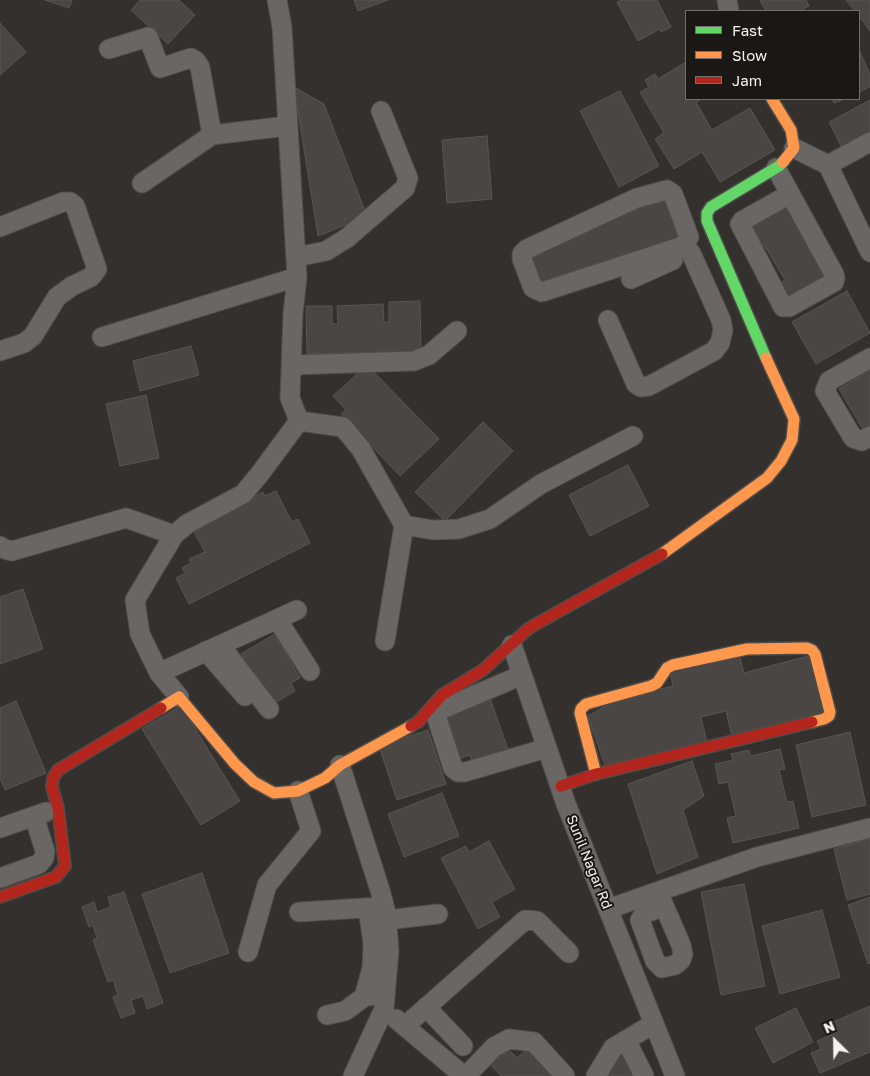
<!DOCTYPE html>
<style>
body{margin:0}
#map{position:relative;width:870px;height:1076px;overflow:hidden;background:#33302d;font-family:"Golos Text",sans-serif}
canvas{display:block}
.legend{position:absolute;left:685px;top:10px;width:175px;height:90px;box-sizing:border-box;background:#1b1715;border:1px solid #736f6c;margin:0;padding:6px 9px;list-style:none;font-size:15px;color:#f7f2ef}
.legend li{display:flex;align-items:center;gap:10px;height:25px}
.legend b{width:25px;border:1px solid #736f6c}
.north{position:absolute;left:810px;top:1016px;width:50px;height:50px;-webkit-text-stroke:4px #1b1715;paint-order:stroke;rotate:337deg;font-size:14px;font-weight:700;line-height:20px;text-align:center;color:#f7f2ef}
.north::after{content:'';display:block;margin:auto;width:18px;height:22px;background:#f7f2ef;clip-path:polygon(50% 0,100% 100%,50% 72%,0 100%)}
</style>
<div id="map">
<canvas width="870" height="1076"></canvas>
<ul class="legend">
<li><b style="height:6px;background:#63d668"></b>Fast</li>
<li><b style="height:6px;background:#ff974d"></b>Slow</li>
<li><b style="height:6px;background:#b3261e"></b>Jam</li>
</ul>
<div class="north">N</div>
</div>
<script>
const c = document.querySelector('canvas').getContext('2d');
c.lineJoin = 'round';
function paint(path, color) { c.fillStyle = color; c.fill(path, 'evenodd'); }
const shape = rows => new Path2D(rows.map(r => 'M' + r).join(''));
function strokePath(path, color, width, dash) { c.strokeStyle = color; c.lineWidth = width; c.lineCap = dash ? 'butt' : 'round'; c.setLineDash(dash || []); c.stroke(path); }
function label(font, color, halo, rows, align = 'center') {
  c.font = font + ' "Golos Text",sans-serif'; c.lineWidth = 4; c.setLineDash([]); c.textBaseline = 'middle'; c.strokeStyle = halo; c.fillStyle = color; for (const [text, x, y, turn = 0] of rows) {
    c.save(); c.translate(x, y); c.rotate((+turn || 0) * Math.PI / 180); c.textAlign = isNaN(turn) ? turn : align; if (halo) c.strokeText(text, 0, 0); c.fillText(text, 0, 0); c.restore();
  }
}
const building = shape([
 [45,0,72,0,69,8,45,0],
 [140,0,179,0,195,15,168,44,131,10,140,0],
 [354,0,388,0,358,11,354,0],
 [622,0,657,0,671,27,661,32,660,29,638,41,617,2,622,0],
 [762,0,806,0,809,6,800,11,766,11,760,1,762,0],
 [846,0,870,0,870,31,859,16,859,11,855,11,846,0],
 [0,23,26,52,0,75,0,23],
 [860,52,870,75,870,87,859,92,860,52],
 [686,62,686,99,702,99,696,102,712,130,750,108,775,150,720,182,702,152,674,169,655,139,664,133,640,92,649,87,645,80,655,74,658,79,686,62],
 [294,87,324,104,367,216,318,236,294,87],
 [620,91,659,166,619,187,580,111,620,91],
 [832,99,845,99,834,103,832,99],
 [870,100,870,138,844,152,829,122,870,100],
 [487,136,492,199,447,203,442,140,487,136],
 [668,193,685,240,539,284,530,259,594,222,637,209,634,204,668,193],
 [782,201,831,277,788,301,777,285,785,280,764,245,757,249,748,222,782,201],
 [847,291,870,333,816,364,792,322,847,291],
 [420,301,421,351,307,354,306,306,332,306,332,324,338,324,337,306,383,304,384,322,389,322,389,302,420,301],
 [191,346,199,375,140,391,133,361,191,346],
 [367,365,439,439,400,476,341,414,346,410,333,396,367,365],
 [870,370,870,428,864,431,839,389,870,370],
 [146,395,159,458,120,466,106,404,146,395],
 [483,422,513,451,445,521,415,492,483,422],
 [628,465,649,506,590,536,569,495,628,465],
 [276,491,292,522,298,519,310,543,189,604,176,578,185,573,182,568,191,563,189,559,205,552,192,528,263,492,265,496,276,491],
 [23,589,43,649,0,664,0,597,23,589],
 [275,634,300,678,291,683,295,691,271,705,241,654,275,634],
 [739,654,744,673,812,655,826,713,732,737,726,711,701,717,707,743,606,768,588,716,618,699,673,686,670,671,739,654],
 [490,698,509,752,473,764,470,755,456,760,441,716,490,698],
 [16,701,46,773,5,790,0,778,0,708,16,701],
 [181,706,240,801,201,825,142,729,181,706],
 [428,730,446,784,397,800,379,746,428,730],
 [850,732,866,805,812,817,796,745,850,732],
 [780,749,785,769,779,770,787,802,793,801,799,828,733,843,727,818,736,816,728,782,719,784,715,764,733,760,731,754,749,750,751,756,780,749],
 [692,761,704,796,683,810,698,857,657,874,628,784,692,761],
 [442,793,459,836,404,857,388,814,442,793],
 [870,839,870,894,847,900,834,849,870,839],
 [489,841,515,889,492,902,500,917,478,929,441,858,466,846,469,852,489,841],
 [202,873,229,953,170,973,142,894,202,873],
 [744,884,765,986,721,995,701,892,744,884],
 [124,892,163,1003,147,1009,143,996,131,1000,135,1013,121,1018,113,997,118,995,113,980,108,982,93,940,97,938,93,925,89,927,82,907,94,902,97,912,111,907,108,897,124,892],
 [870,897,870,963,868,964,848,905,870,897],
 [822,910,840,977,780,994,762,926,822,910],
 [870,1006,870,1052,820,1073,811,1053,821,1049,817,1041,838,1032,833,1022,870,1006],
 [796,1008,813,1042,773,1063,755,1028,796,1008],
 [624,1046,637,1076,604,1076,624,1046],
 [506,1047,517,1058,528,1048,554,1076,501,1076,489,1063,506,1047]
]);
paint(building, '#494644');
strokePath(building, '#585553', 1);
const street = shape([
 [277,0,282,27,297,277,293,313,290,398,299,421],
 [727,0,729,11],
 [109,49,148,37,160,68,191,58,196,61,200,67,212,135],
 [794,148,828,165,870,252],
 [828,165,870,142],
 [776,168,834,274,835,278,834,282,789,307,783,307,740,224,742,221,790,194],
 [142,183,212,135,287,126],
 [667,190,673,194,689,237,683,246,542,292,533,288,522,259,522,254,527,249,637,198,667,190],
 [0,227,63,202,70,202,75,206,97,269,91,277,72,286,57,297,33,336,24,343,0,351],
 [296,257,326,251,347,238,405,188,408,178,381,111],
 [631,279,673,260],
 [608,320,636,384,641,387,649,386,714,351,720,343,723,330,721,320,691,253],
 [102,337,297,277],
 [870,358,829,381,825,391,853,438,862,441,870,436],
 [292,365,414,361,429,355,457,331],
 [299,421,343,427,361,449,404,525,433,530,459,529,490,519,541,484,633,436],
 [0,546,4,549,12,551,126,518,174,535],
 [277,619,310,671],
 [385,641,404,525],
 [220,645,269,709],
 [512,645,566,804,675,1076],
 [206,651,245,696],
 [159,673,297,610],
 [522,675,435,712,453,768,458,772,465,772,547,748],
 [179,697,159,673,140,634,135,600,174,535,187,524,243,494,259,475,299,421],
 [340,765,380,890,386,913,389,950,384,1009,353,1076],
 [0,828,46,812],
 [0,878,39,864,44,858,45,851,34,816],
 [658,892,662,901,681,945,683,954,681,960,675,965,662,968,655,961,640,920,644,914,664,906],
 [608,909,757,857,870,828],
 [299,912,380,907],
 [387,920,438,914],
 [248,952,267,885,311,831,298,791],
 [364,997,372,968,373,944,368,908],
 [426,1007,463,1046],
 [327,1015,345,1011,364,997,375,995],
 [396,1019,464,1076],
 [405,1026,525,920,537,921,569,953],
 [626,1040,644,1076],
 [466,1076,494,1047,509,1039,534,1042,565,1076],
 [596,1076,613,1048,653,1024]
]);
const fast = shape([
 [766,358,707,221,707,213,711,207,779,166,783,162]
]);
const slow = shape([
 [772,99,791,130,794,148,783,162],
 [662,554,767,478,781,461,792,440,794,419,766,358],
 [161,708,179,697,235,764,254,782,274,793,298,791,325,778,340,765,411,726],
 [596,774,580,713,581,709,586,704,651,686,657,683,667,668,673,665,747,649,807,648,812,650,815,654,830,712,829,716,824,719,812,722]
]);
const jam = shape([
 [411,726,418,722,442,695,483,670,529,628,662,554],
 [561,786,596,774,812,722],
 [0,897,56,877,65,866,58,808,52,787,53,778,58,770,161,708]
]);
strokePath(street, '#4f4c49', 21);
strokePath(fast, '#4f4c49', 14);
strokePath(slow, '#4f4c49', 14);
strokePath(jam, '#4f4c49', 14);
strokePath(street, '#696664', 19);
strokePath(fast, '#63d668', 11);
strokePath(slow, '#ff974d', 11);
strokePath(jam, '#b3261e', 11);
label('14px', '#f7f2ef', '#1b1715', [
 ["Sunil Nagar Rd",589,862,68]
]);
</script>
